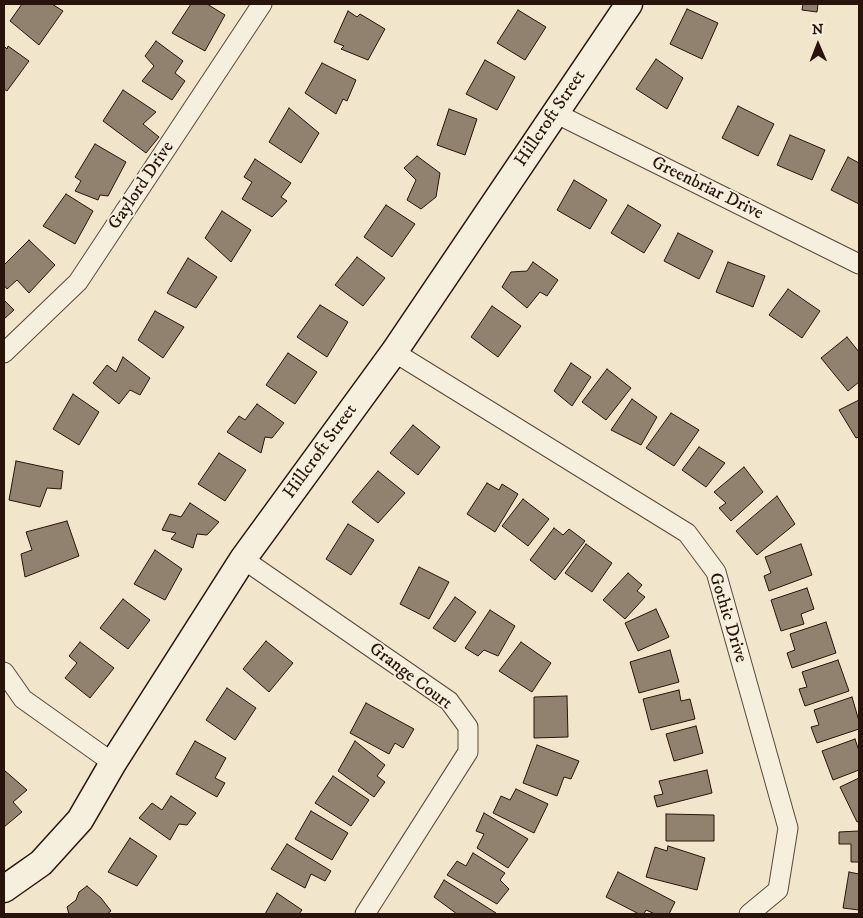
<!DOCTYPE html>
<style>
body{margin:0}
#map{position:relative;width:863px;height:918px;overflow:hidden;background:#f1e6cb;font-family:"IM FELL DW Pica",serif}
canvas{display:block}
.frame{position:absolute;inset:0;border:5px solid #28140b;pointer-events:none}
.north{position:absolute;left:793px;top:20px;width:50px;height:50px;-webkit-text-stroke:4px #f6efdd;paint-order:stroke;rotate:359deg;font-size:14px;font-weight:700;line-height:20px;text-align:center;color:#28140b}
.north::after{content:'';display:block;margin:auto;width:18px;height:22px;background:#28140b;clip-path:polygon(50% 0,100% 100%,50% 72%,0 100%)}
</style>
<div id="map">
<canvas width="863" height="918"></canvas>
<div class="frame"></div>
<div class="north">N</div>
</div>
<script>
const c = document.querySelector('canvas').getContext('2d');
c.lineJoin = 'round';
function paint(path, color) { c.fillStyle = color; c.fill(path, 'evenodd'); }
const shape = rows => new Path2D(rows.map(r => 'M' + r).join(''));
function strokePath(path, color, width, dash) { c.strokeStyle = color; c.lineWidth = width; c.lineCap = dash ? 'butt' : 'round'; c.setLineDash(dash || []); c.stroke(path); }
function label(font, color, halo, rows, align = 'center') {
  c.font = font + ' "IM FELL DW Pica",serif'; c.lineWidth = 4; c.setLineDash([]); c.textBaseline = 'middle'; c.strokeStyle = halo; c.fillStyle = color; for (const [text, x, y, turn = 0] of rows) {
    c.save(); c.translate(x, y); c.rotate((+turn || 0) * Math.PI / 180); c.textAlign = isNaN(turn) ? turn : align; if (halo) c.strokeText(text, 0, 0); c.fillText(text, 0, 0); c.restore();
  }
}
const building = shape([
 [22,4,52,4,63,11,39,45,10,21,22,4],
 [191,4,207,4,225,15,205,51,172,33,191,4],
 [803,4,821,4,818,4,817,12,802,10,803,4],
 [687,9,718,23,702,59,670,44,687,9],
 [518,10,546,27,525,60,497,43,518,10],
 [348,11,357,17,360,14,385,29,368,60,341,49,344,46,334,42,348,11],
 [156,41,183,61,175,73,185,81,172,100,142,81,154,66,145,56,156,41],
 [4,46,7,49,8,46,29,61,7,91,4,89,4,46],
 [656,59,683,78,667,109,636,89,656,59],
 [485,60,515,77,497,110,466,94,485,60],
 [322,63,356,80,347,101,343,99,336,114,305,93,322,63],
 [123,90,156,112,143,124,159,137,146,153,103,121,123,90],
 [738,106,774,124,758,156,722,138,738,106],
 [289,108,319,133,301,163,269,142,289,108],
 [449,109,477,119,465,155,437,145,449,109],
 [790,135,825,150,812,180,777,165,790,135],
 [95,144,126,162,108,196,100,195,98,200,75,191,81,181,75,177,95,144],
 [417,156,440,173,436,197,421,209,407,200,416,180,404,168,417,156],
 [848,157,859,163,859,204,831,190,848,157],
 [255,159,291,183,281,197,287,201,272,217,242,199,252,182,244,177,255,159],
 [574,180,607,200,590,229,557,210,574,180],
 [66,194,93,211,75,244,43,226,66,194],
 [386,205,415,224,392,257,364,237,386,205],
 [628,205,661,225,644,253,611,233,628,205],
 [222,211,251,230,231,262,205,238,222,211],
 [678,233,713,251,699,279,664,261,678,233],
 [29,240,55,265,29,293,17,280,7,289,4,285,4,265,29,240],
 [357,257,385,278,363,306,335,285,357,257],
 [188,258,217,277,196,308,167,293,188,258],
 [533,262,558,280,547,296,540,292,527,308,502,287,511,272,527,271,533,262],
 [728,262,765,276,753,307,716,292,728,262],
 [788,289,820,311,802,338,769,315,788,289],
 [4,300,14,310,4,319,4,300],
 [320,305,348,322,327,357,297,337,320,305],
 [492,306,521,326,498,357,471,337,492,306],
 [155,311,184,327,163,358,138,340,155,311],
 [847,337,859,352,859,382,848,391,821,358,847,337],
 [288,353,317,372,295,404,266,385,288,353],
 [123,357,150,378,140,395,130,390,119,404,93,383,107,365,116,372,123,357],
 [571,363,591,377,572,406,554,391,571,363],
 [607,369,631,388,606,420,582,402,607,369],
 [73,394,99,412,79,445,53,429,73,394],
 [632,399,657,417,641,445,611,430,632,399],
 [859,400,859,437,856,438,839,410,859,400],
 [257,404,284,423,272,438,265,437,261,453,227,432,239,416,245,420,257,404],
 [671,413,699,430,674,466,646,448,671,413],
 [413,425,440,447,418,475,390,453,413,425],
 [699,447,725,463,706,487,682,470,699,447],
 [219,453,246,470,225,501,198,484,219,453],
 [16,461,63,471,61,489,47,488,40,507,9,500,16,461],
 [744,467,763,492,731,521,719,508,726,503,714,492,744,467],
 [378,471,405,493,378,523,352,502,378,471],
 [487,483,499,490,502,484,518,494,495,532,467,514,487,483],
 [777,496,795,524,757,555,736,531,777,496],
 [523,499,549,519,528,546,502,526,523,499],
 [190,503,219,522,207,535,197,534,193,548,171,539,176,533,162,530,170,514,181,517,190,503],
 [67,521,79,556,25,577,21,554,32,550,26,532,67,521],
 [348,524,374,540,351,575,326,559,348,524],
 [554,528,563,535,569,529,585,541,555,580,530,560,554,528],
 [586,544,612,563,592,592,565,573,586,544],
 [801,544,812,575,769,591,764,576,771,573,765,557,801,544],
 [155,550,182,569,165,600,134,584,155,550],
 [419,567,449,582,429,619,400,604,419,567],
 [628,573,642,585,637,591,645,597,625,619,603,600,628,573],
 [807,588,814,609,801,614,804,624,781,631,771,600,807,588],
 [455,597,476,612,455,642,433,628,455,597],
 [123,599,150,620,128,649,100,628,123,599],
 [656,609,669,637,638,651,625,623,656,609],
 [490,610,515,626,498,656,484,650,478,656,465,648,490,610],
 [826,622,836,653,792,668,787,653,795,650,790,634,826,622],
 [266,641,293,663,269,692,243,669,266,641],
 [80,642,114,668,90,698,65,678,77,663,69,656,80,642],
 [521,642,551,663,532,692,499,671,521,642],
 [670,650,679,682,639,693,630,662,670,650],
 [838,660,849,691,805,706,799,689,807,687,802,672,838,660],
 [227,688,256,708,235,740,206,720,227,688],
 [679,690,681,701,690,699,695,719,651,730,643,699,679,690],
 [567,696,568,737,534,738,534,697,567,696],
 [852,697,859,721,859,729,817,743,811,727,819,725,814,710,852,697],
 [366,703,414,729,403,748,395,743,389,754,350,733,366,703],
 [696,726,703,753,674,761,666,734,696,726],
 [855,739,859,751,859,770,833,780,822,751,855,739],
 [195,741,226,758,215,778,225,783,217,797,176,774,195,741],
 [355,741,385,765,377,776,385,782,374,797,338,771,355,741],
 [537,745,579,761,571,779,564,777,557,796,523,783,537,745],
 [4,770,27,790,13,802,22,812,4,827,4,770],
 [707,770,712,793,657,807,654,796,663,794,659,781,707,770],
 [333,776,369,800,351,826,315,803,333,776],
 [859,778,859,821,857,822,840,787,859,778],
 [516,789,548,804,534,833,493,813,501,796,510,800,516,789],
 [171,796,196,813,187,825,179,824,170,840,139,818,152,803,162,810,171,796],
 [311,811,348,833,332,860,295,839,311,811],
 [484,813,528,839,508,868,477,848,484,834,476,831,484,813],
 [666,814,714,815,714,841,666,841,666,814],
 [859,831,859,862,851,862,851,844,839,844,839,832,859,831],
 [130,838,157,856,137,886,108,872,130,838],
 [287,844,331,871,325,881,311,874,305,888,271,869,287,844],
 [668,846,705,858,697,890,646,877,655,847,667,851,668,846],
 [473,853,505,873,500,880,509,889,497,904,447,875,457,861,466,866,473,853],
 [618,872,675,902,669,914,655,914,646,910,644,914,639,914,606,897,618,872],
 [849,872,859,874,859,910,843,908,849,872],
 [444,880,496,913,495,914,457,914,434,897,444,880],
 [87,886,101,898,111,911,107,914,69,914,67,907,76,900,79,892,87,886],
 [277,893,302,910,299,914,265,914,277,893]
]);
paint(building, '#91816f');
strokePath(building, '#28140b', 1);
const street = shape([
 [555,113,859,264],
 [394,352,687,533,716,572,788,828,778,890,749,914],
 [4,353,78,282,262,4],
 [243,559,449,701,468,727,468,752,365,914],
 [4,672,23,699,113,763]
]);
const secondary = shape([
 [4,889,41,863,80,820,113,763,243,559,394,352,629,4]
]);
strokePath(street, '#5a483b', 21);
strokePath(secondary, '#28140b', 29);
strokePath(street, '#f6efdd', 19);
strokePath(secondary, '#f6efdd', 26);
label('18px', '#28140b', '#f6efdd', [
 ["Hillcroft Street",551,119,-56],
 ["Gaylord Drive",142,186,-56],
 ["Greenbriar Drive",707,189,26],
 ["Hillcroft Street",321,452,-54],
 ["Gothic Drive",727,618,73],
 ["Grange Court",410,677,37]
]);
</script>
